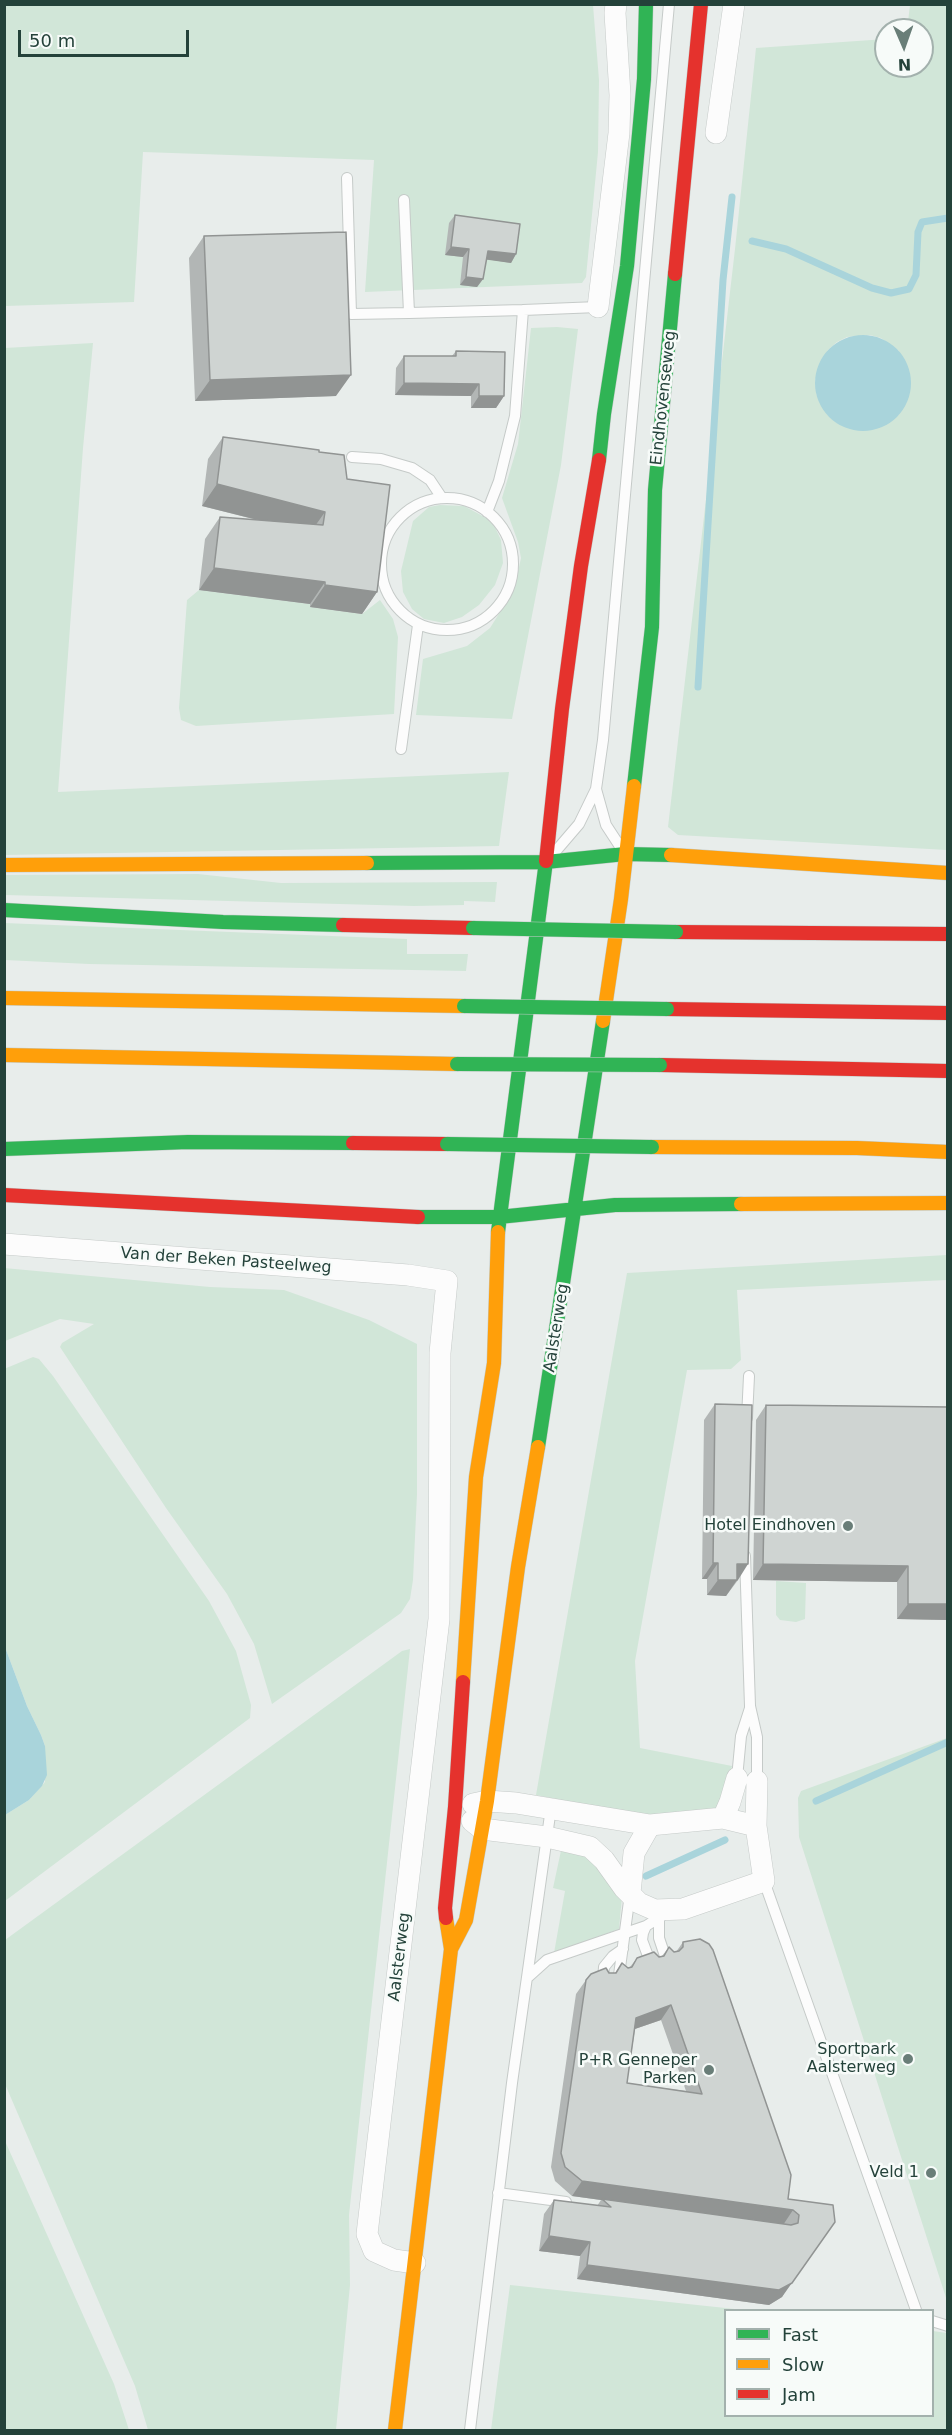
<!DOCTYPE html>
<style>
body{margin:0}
#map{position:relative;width:952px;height:2435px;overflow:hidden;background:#e8edeb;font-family:"DejaVu Sans",sans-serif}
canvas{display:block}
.frame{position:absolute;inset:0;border:6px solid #24423a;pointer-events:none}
.legend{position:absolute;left:724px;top:2309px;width:210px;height:108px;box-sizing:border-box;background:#f7fbf9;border:2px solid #a3b1ad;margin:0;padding:8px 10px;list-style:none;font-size:18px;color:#24423a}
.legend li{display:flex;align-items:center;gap:12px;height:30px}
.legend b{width:30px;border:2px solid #a3b1ad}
.north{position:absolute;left:874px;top:18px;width:60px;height:60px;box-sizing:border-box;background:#f7fbf9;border:2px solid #a3b1ad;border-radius:50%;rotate:178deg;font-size:16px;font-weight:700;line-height:24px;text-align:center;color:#24423a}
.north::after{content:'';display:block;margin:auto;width:21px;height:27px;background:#697e78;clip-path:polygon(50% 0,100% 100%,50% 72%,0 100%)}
.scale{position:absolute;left:18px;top:30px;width:171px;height:27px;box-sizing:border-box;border:3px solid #24423a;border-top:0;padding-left:8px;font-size:18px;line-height:21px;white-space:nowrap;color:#24423a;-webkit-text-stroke:4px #f7fbf9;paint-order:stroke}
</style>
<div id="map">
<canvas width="952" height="2435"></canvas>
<div class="frame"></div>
<ul class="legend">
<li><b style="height:8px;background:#30b455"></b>Fast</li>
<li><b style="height:8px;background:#ff9f0a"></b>Slow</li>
<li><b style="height:8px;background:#e5322d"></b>Jam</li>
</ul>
<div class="north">N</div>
<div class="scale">50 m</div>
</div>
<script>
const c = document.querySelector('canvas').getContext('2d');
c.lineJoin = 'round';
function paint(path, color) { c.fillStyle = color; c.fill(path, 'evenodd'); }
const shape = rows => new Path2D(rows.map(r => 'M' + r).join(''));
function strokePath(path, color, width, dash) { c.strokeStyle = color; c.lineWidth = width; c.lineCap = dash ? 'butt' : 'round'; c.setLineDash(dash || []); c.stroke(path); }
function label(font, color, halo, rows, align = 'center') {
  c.font = font + ' "DejaVu Sans",sans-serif'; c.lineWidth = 5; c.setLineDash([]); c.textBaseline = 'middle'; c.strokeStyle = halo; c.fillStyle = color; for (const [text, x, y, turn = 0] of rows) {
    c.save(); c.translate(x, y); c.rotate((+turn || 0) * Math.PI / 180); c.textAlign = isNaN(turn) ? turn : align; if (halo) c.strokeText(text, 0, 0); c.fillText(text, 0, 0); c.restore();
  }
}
paint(shape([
 [4,5,593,5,599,80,598,152,586,277,582,283,365,292,374,160,143,152,134,302,5,306],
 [910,5,947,5,947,850,678,835,668,827,735,249,756,48,886,39,886,66,922,66,922,30,907,30],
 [870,335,881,338,899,351,899,414,880,427,858,430,837,423,828,415,817,396,815,380,828,350,837,342,847,337],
 [557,327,578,329,561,465,512,719,416,715,423,659,467,646,490,628,514,590,521,558,518,542,502,498,518,444,531,328],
 [93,343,83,448,58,792,509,772,499,846,5,855,5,348],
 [440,505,464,506,492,521,501,540,503,563,495,585,479,605,462,617,444,623,424,619,412,609,403,592,401,571,413,521,429,507],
 [199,590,310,604,310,607,362,614,380,600,393,619,398,637,394,714,196,726,181,720,179,708,187,600],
 [198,874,281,883,497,882,495,902,464,901,464,905,414,906,5,895,5,875],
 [4,923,407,939,407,954,468,954,466,971,89,964,5,960],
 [947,1255,947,1280,737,1290,741,1360,731,1369,687,1370,635,1661,640,1748,732,1766,726,1795,714,1810,654,1819,536,1795,627,1273],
 [4,1268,210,1287,284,1290,369,1320,417,1344,417,1494,413,1580,410,1599,401,1613,272,1704,254,1644,227,1594,166,1508,60,1347,62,1343,94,1324,60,1319,5,1341],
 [33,1357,39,1359,53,1376,209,1601,236,1651,251,1705,250,1718,5,1901,5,1815,29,1800,45,1782,45,1746,41,1735,27,1706,5,1647,4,1369],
 [776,1581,806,1583,805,1619,796,1622,780,1620,776,1615],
 [410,1649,349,2215,350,2285,336,2430,148,2430,135,2386,5,2084,5,1940,402,1651],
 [947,1738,947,2301,799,1837,798,1798,801,1791],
 [562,1846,593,1858,622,1896,619,1929,554,1953,565,1891,553,1888],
 [5,2141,114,2384,129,2430,5,2430],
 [510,2285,744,2310,726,2310,726,2416,932,2416,933,2331,947,2333,947,2430,491,2430]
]), '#d1e6d8');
paint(shape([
 '815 383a48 48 0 1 1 96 0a48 48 0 1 1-96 0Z',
 [5,1647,27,1706,41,1735,45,1746,47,1775,42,1786,29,1800,5,1815]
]), '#a9d4db');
strokePath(shape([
 [752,241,786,249,872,288,891,293,909,289,916,275,918,232,922,222,948,218],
 [698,687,723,280,732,197],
 [816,1801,948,1742],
 [646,1876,725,1840]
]), '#a9d4db', 7);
const lane = shape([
 [347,178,351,314,409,313],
 [404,200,409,313,523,310,515,416,499,481,487,512],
 [523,310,598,307],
 [352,457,381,459,412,468,430,480,442,498],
 '381 564a66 66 0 1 1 132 0a66 66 0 1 1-132 0Z',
 [401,749,418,625],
 [596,789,606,825,621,848],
 [555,852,579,824,596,789,603,740,669,4],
 [747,1418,749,1376],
 [745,1556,750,1706,757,1737,757,1781],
 [737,1778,741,1736,750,1708],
 [764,1881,916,2310],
 [659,1920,659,1938,666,1959],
 [651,1964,642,1940,643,1933,646,1926,668,1912],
 [619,1975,630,1894],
 [527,1978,547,1960,646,1926],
 [603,1981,604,1967,613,1956,623,1949],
 [498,2193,566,2202],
 [932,2321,948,2326],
 [470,2430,512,2083,551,1808]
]);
const street = shape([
 [716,133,734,4],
 [598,307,619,133,620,95,615,13,616,4],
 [4,1244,408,1275,447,1281,440,1353,439,1619,367,2234,374,2251,394,2260,415,2263],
 [473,1804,487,1801,516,1803,650,1825,723,1818,756,1826],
 [723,1818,730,1802,737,1778],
 [472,1821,482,1829,547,1837,590,1847,604,1860,624,1888,639,1903,655,1910,683,1909,764,1881,756,1826,757,1781],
 [630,1893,634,1853,650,1825]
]);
const fast = shape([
 [599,460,604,414,627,266,644,79,646,4],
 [634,786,652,627,655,490,675,274],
 [367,863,546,862,625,854,671,855],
 [4,910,223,922,343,925],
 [4,1149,188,1142,353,1143],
 [418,1217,499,1217,615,1205,741,1204],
 [498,1232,546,861],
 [538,1447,603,1021]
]);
const slow = shape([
 [671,855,948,873],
 [4,865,367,863],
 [4,998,464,1006],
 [603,1021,621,899,634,786],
 [4,1055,457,1064],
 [652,1147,857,1148,948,1152],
 [741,1204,948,1203],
 [463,1682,476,1477,494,1363,498,1232],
 [451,1949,466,1920,487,1801,518,1567,538,1447],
 [395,2430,451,1949,446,1918]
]);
const jam = shape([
 [675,274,701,4],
 [546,861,562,709,581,566,599,460],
 [343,925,473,928],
 [676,932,948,934],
 [667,1009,948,1013],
 [660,1065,948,1071],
 [353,1143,447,1144],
 [4,1195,418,1217],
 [446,1918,445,1908,455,1807,463,1682]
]);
strokePath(lane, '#c5cac8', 12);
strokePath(street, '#c5cac8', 22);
strokePath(fast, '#c3cbc8', 15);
strokePath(slow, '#c3cbc8', 15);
strokePath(jam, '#c3cbc8', 15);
strokePath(lane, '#fcfcfc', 10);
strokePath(street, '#fcfcfc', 21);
strokePath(fast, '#30b455', 14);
strokePath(slow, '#ff9f0a', 14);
strokePath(jam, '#e5322d', 14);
const fastBridge = shape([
 [473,928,676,932],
 [464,1006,667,1009],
 [457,1064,660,1065],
 [447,1144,652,1147]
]);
strokePath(fastBridge, '#c3ccc9', 15, []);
strokePath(fastBridge, '#30b455', 14);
paint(shape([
 [455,215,516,254,511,263,486,259,483,279,477,287,460,285,463,257,445,255,449,223],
 [204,236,336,396,195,401,189,258],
 [456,351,504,396,496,408,471,408,471,396,395,395,396,368,404,356,452,356],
 [223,437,319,452,347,479,377,592,362,614,310,607,310,604,199,590,205,539,220,517,257,520,202,506,208,459],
 [715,1404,738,1580,726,1596,707,1595,707,1579,702,1579,704,1420],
 [766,1405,948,1407,948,1620,897,1619,897,1582,753,1580,756,1420],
 [683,1942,788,2199,833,2205,782,2297,769,2305,577,2279,580,2256,539,2251,544,2214,554,2200,597,2206,601,2200,572,2196,555,2181,551,2167,576,1994,586,1980,609,1973,615,1973,622,1963,628,1968,630,1967,637,1958,662,1956,669,1947,674,1952,676,1952],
 [661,2020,686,2091,627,2083,635,2029]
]), '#b2b6b5');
paint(shape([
 [451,247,469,249,463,257,445,255],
 [488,251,516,254,511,263,482,259],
 [466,277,483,279,477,287,460,285],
 [351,375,336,396,195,401,210,380],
 [404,383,479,384,471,396,395,395],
 [479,396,504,396,496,408,471,408],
 [217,484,325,512,310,533,202,506],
 [214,568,325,582,310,604,199,590],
 [325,585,377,592,362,614,310,607],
 [713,1563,718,1563,707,1579,702,1579],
 [737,1564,748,1564,738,1580,726,1580],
 [763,1564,908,1566,897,1582,753,1580],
 [718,1580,737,1580,726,1596,707,1595],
 [908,1604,948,1604,948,1620,897,1619],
 [671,2005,661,2020,626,2032,636,2018],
 [582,2181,793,2210,783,2225,572,2196],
 [835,2222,782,2297,769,2305,577,2279,587,2265],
 [549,2236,590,2242,580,2256,539,2251]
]), '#919493');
const building = shape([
 [455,215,520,224,516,254,488,251,483,279,466,277,469,249,451,247,455,215],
 [346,232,351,375,210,380,204,236,346,232],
 [456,351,505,352,504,396,479,396,479,384,404,383,404,356,456,356,456,351],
 [223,437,319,450,319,452,344,455,347,479,390,485,377,592,325,585,325,582,214,568,220,517,323,525,325,512,217,484,223,437],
 [715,1404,752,1405,748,1564,737,1564,737,1580,718,1580,718,1563,713,1563,715,1404],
 [766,1405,948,1407,948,1604,908,1604,908,1566,763,1564,766,1405],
 [700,1939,709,1944,713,1950,791,2175,788,2199,833,2205,835,2222,792,2283,779,2290,587,2265,590,2242,549,2236,554,2200,611,2207,602,2199,791,2225,798,2223,799,2215,793,2210,582,2181,565,2167,561,2153,586,1980,591,1974,606,1968,609,1973,616,1973,622,1963,628,1968,632,1967,637,1958,654,1952,659,1957,664,1956,669,1947,674,1952,679,1951,683,1947,683,1942,700,1939],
 [671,2005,702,2094,627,2083,636,2018,671,2005]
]);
paint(building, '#cfd4d2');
strokePath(building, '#919493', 1.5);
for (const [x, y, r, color] of [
 [848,1526,6,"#697e78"],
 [908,2059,6,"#697e78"],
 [709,2070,6,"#697e78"],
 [931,2173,6,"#697e78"]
]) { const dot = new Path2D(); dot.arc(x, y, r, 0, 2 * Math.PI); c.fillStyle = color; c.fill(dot); strokePath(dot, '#f7fbf9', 2); }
label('16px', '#24423a', '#f7fbf9', [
 ["Eindhovenseweg",664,398,-84],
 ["Van der Beken Pasteelweg",226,1261,4],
 ["Aalsterweg",557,1328,-81],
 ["Aalsterweg",400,1957,-83]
]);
label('16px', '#24423a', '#f7fbf9', [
 ["Hotel Eindhoven",836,1526],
 ["Sportpark",896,2050],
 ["Aalsterweg",896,2068],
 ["P+R Genneper",697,2061],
 ["Parken",697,2079],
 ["Veld 1",919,2173]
], 'right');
</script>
